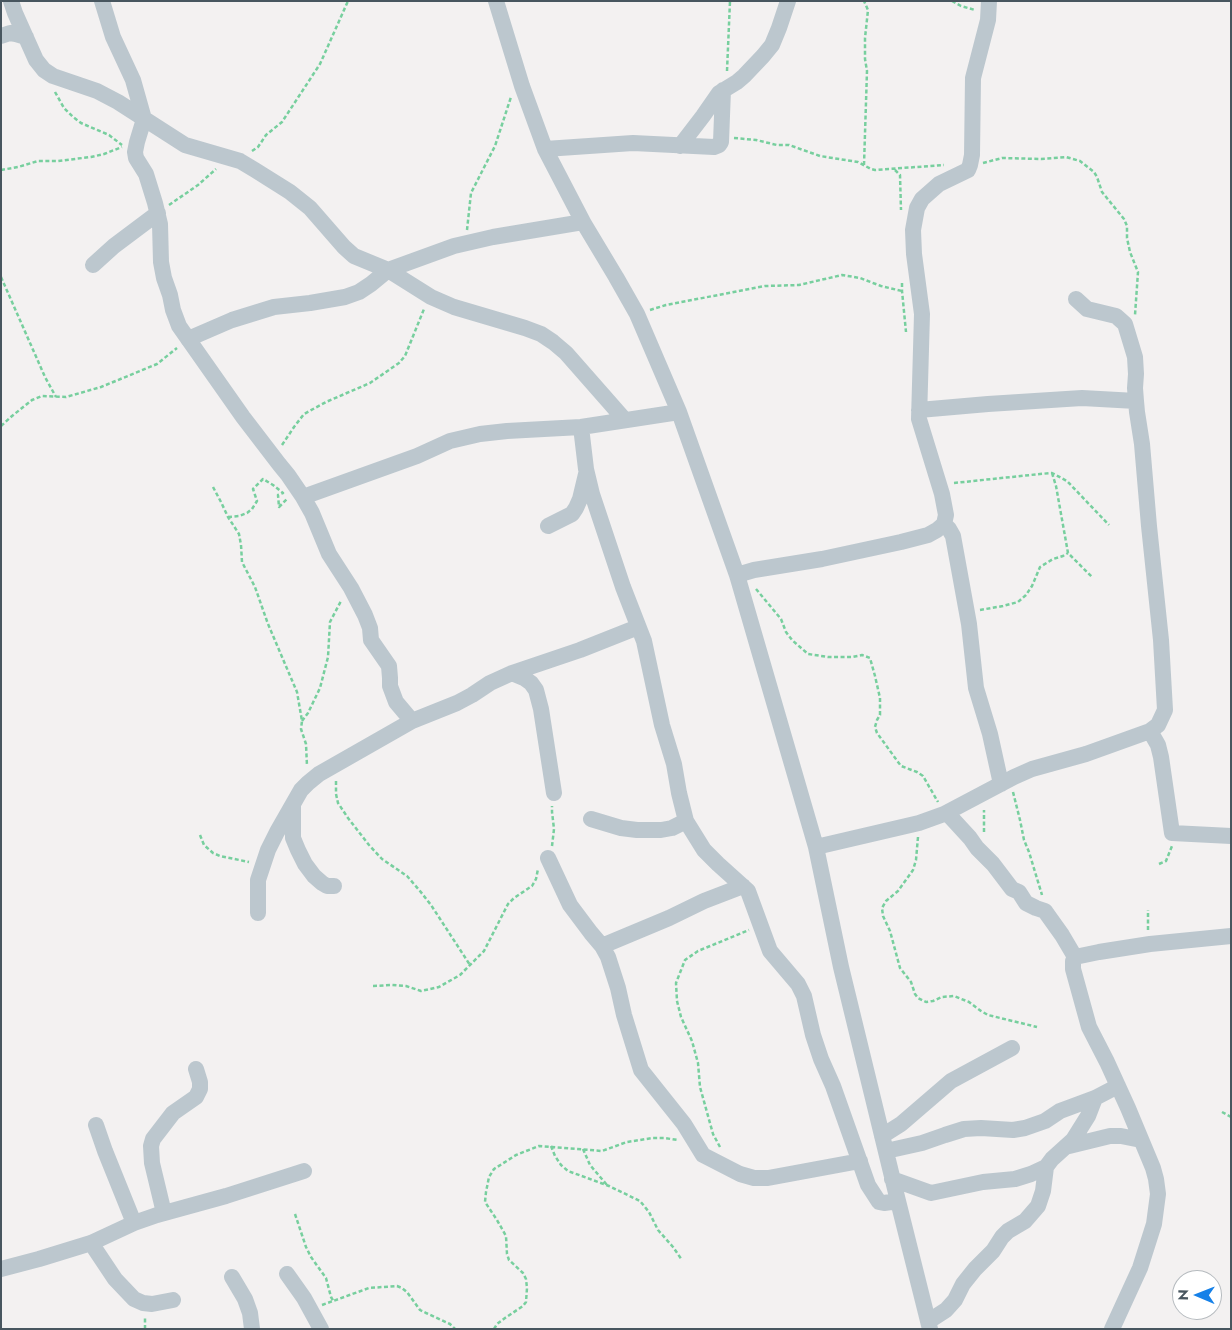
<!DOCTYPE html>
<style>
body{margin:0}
#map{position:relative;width:1232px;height:1330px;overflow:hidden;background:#f3f1f1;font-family:Jost,sans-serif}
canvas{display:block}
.frame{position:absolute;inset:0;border:2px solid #48565f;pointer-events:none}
.north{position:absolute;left:1172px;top:1270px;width:50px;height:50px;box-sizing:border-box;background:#fff;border:1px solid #b6bbbf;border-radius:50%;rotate:271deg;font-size:14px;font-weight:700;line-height:20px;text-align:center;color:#48565f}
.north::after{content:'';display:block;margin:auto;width:18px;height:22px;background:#1681e8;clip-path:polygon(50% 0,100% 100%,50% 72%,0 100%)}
</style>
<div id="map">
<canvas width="1232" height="1330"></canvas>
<div class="frame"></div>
<div class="north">N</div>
</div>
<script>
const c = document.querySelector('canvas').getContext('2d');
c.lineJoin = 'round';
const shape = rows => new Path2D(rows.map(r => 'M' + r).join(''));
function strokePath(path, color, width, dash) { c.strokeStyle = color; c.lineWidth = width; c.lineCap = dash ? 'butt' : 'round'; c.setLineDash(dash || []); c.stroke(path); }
strokePath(shape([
 [952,1,961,6,975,10],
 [727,71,730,1],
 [55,92,64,108,73,117,81,123,109,135,122,145],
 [734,138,756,140,777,145,789,145,820,156,858,162,871,169,875,170,944,165],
 [252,151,258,147,266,135,282,122,320,64,348,1],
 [983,163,1002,158,1041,159,1066,157,1080,161,1094,172,1097,177,1102,192,1124,219,1127,226,1127,238,1130,252,1138,272,1135,315],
 [864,165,867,71,865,59,865,38,868,10,864,1],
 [1,170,18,167,38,161,58,161,91,157,104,154,122,147],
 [895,170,900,175,901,210],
 [169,205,198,185,216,169],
 [467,230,471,193,495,146,511,97],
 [1,277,45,377,56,397],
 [902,283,902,291,906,332],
 [650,310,666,305,765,286,799,285,842,275,860,278,881,286,902,291],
 [1,426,12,416,32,400,42,396,66,397,101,387,157,364,177,348],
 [282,445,294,427,304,414,326,402,370,383,399,363,405,356,424,309],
 [1052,473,1056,486,1068,553,1092,577],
 [954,483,1040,474,1052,473,1067,481,1109,525],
 [213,487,221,502,228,517,239,534,241,545,242,562,255,587,268,624,297,692,302,721,301,729,306,744,307,766],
 [228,517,239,516,247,513,252,509,257,501,253,489,263,479,273,485,283,493,278,495,279,507,287,499],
 [756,589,781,619,786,632,792,640,808,654,828,657,852,657,862,655,870,658,875,676,880,698,880,715,877,720,875,727,877,733,901,766,917,772,923,776,938,802],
 [980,610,1003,606,1018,602,1026,595,1032,586,1040,567,1053,559,1063,556,1068,553],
 [302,721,308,713,320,688,328,657,330,622,341,601],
 [336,781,336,794,338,803,348,818,369,845,382,859,407,876,420,891,431,905,470,965],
 [1013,792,1020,820,1024,840,1029,852,1042,895],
 [984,832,984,810],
 [200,835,204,845,213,853,220,856,249,862],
 [918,837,916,860,913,870,898,891,886,901,882,908,883,916,890,931,900,968,911,982,915,994,918,998,926,1002,933,1001,942,997,954,996,969,1002,981,1011,988,1015,1037,1027],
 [552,846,554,829,552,812,552,806],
 [1159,864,1166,861,1172,846],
 [1148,930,1148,910],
 [373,986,392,985,406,986,421,991,439,987,460,975,484,951,508,904,514,898,532,886,536,879,538,869],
 [1222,1112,1231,1117],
 [551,1146,555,1156,561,1165,568,1171,609,1186,640,1201,649,1212,658,1230,673,1247,682,1260],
 [720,1147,713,1134,700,1087,698,1063,692,1041,681,1017,677,1001,676,983,685,960,698,951,749,930],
 [583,1149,590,1165,607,1185],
 [295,1214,306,1247,311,1257,326,1278,331,1297,334,1302],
 [322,1305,369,1288,397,1286,402,1288,407,1292,420,1310,426,1313,450,1324,455,1329],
 [145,1329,145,1318],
 [494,1329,497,1324,505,1318,523,1306,526,1302,527,1288,526,1279,523,1273,509,1260,507,1254,506,1236,497,1220,485,1202,486,1192,489,1177,494,1169,516,1155,539,1146,602,1151,627,1142,653,1138,664,1138,678,1140]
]), '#77cf9e', 2.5, [4, 2.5]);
strokePath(shape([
 [11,1,15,13,36,60,44,70,53,76,97,91,118,102,185,145,240,161,255,170,290,192,310,208,344,247,354,256,388,270,431,297,454,307,525,328,541,334,553,342,566,353,624,419],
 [102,1,113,37,133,80,144,119,137,142,135,152,136,158,146,174,155,203,160,224,161,262,164,278,170,295,173,310,179,326,243,417,279,464,288,475,303,497,312,513,329,554,351,588,365,615,370,628,371,640,389,666,390,678,390,686,396,702,412,721],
 [496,1,522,86,545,149,583,222,616,277,637,314,679,412,737,575,816,847,841,967,898,1201,930,1329],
 [1,36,10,33,16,34,26,37],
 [680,146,703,116,719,93,737,82,744,76,763,56,772,45,779,28,788,1],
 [545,149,633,143,714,147,719,145,721,142,723,90],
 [93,265,114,246,158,213],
 [1076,299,1087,309,1116,316,1125,324,1135,357,1136,374,1135,388,1136,401],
 [188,339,232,320,274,307,310,303,345,297,359,292,371,284,388,270,454,246,493,237,583,222],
 [581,427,586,469,592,494,623,587,644,641,662,725,674,764,679,793,686,821,704,850,718,864,748,891,770,951,798,984,804,996,813,1035,821,1059,833,1086,868,1185,879,1202,884,1203,898,1201],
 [303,497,417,456,450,441,480,434,507,431,581,427,679,412],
 [944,524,949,529,953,536,969,624,976,688,990,734,1001,784],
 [548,526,572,514,576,508,580,499,586,474],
 [737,575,754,570,822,559,901,542,928,535,937,530,944,524,946,515,942,494,919,419,922,314,914,254,913,230,917,208,922,199,939,184,968,170,970,165,972,155,973,78,988,20,989,1],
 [512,673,524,678,531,683,536,690,541,709,554,793],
 [1150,731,1158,745,1161,757,1172,833,1231,836],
 [293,805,293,838,298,850,305,864,314,876,322,883,327,886,334,886],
 [947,813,970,838,977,848,993,864,1012,889,1019,892,1026,903,1036,908,1045,911,1047,914,1062,935,1075,957],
 [591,819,621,828,637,830,661,830,672,828,686,821],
 [816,847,919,823,944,814,1014,777,1032,769,1086,754,1150,731,1158,725,1165,710,1161,640,1149,526,1142,444,1137,412,1136,401,1082,398,988,404,919,410],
 [548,858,570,905,591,933,602,946,608,957,618,988,624,1015,641,1070,684,1124,703,1155,740,1174,754,1178,768,1178,860,1161],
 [258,913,258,880,268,850,277,832,301,790,308,783,319,774,412,721,457,703,472,695,490,683,512,673,580,650,638,627],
 [602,946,669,918,704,901,743,886],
 [96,1125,105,1151,134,1223],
 [882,1136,901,1124,951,1081,1012,1048],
 [1065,1147,1110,1136,1121,1136,1141,1140],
 [886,1151,922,1143,945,1135,964,1129,981,1128,1013,1130,1025,1128,1045,1121,1060,1111,1095,1098,1118,1086],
 [892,1179,931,1193,983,1182,1015,1179,1031,1174,1046,1167,1052,1159,1073,1140,1088,1116,1095,1098],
 [164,1213,152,1163,151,1146,153,1139,173,1113,196,1097,200,1089,200,1082,196,1069],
 [91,1243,115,1279,134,1299,143,1303,152,1304,173,1300],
 [1,1269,39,1259,91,1243,134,1223,157,1215,226,1196,304,1171],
 [287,1274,304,1298,321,1329],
 [232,1277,245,1299,250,1313,252,1329],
 [929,1321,946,1310,955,1300,963,1284,975,1269,993,1251,1002,1237,1008,1231,1025,1221,1038,1206,1043,1191,1046,1167],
 [1112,1329,1140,1268,1154,1224,1158,1194,1156,1179,1153,1168,1128,1108,1107,1062,1089,1027,1073,969,1073,961,1075,957,1099,952,1150,944,1231,936]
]), '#bcc7ce', 16);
</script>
